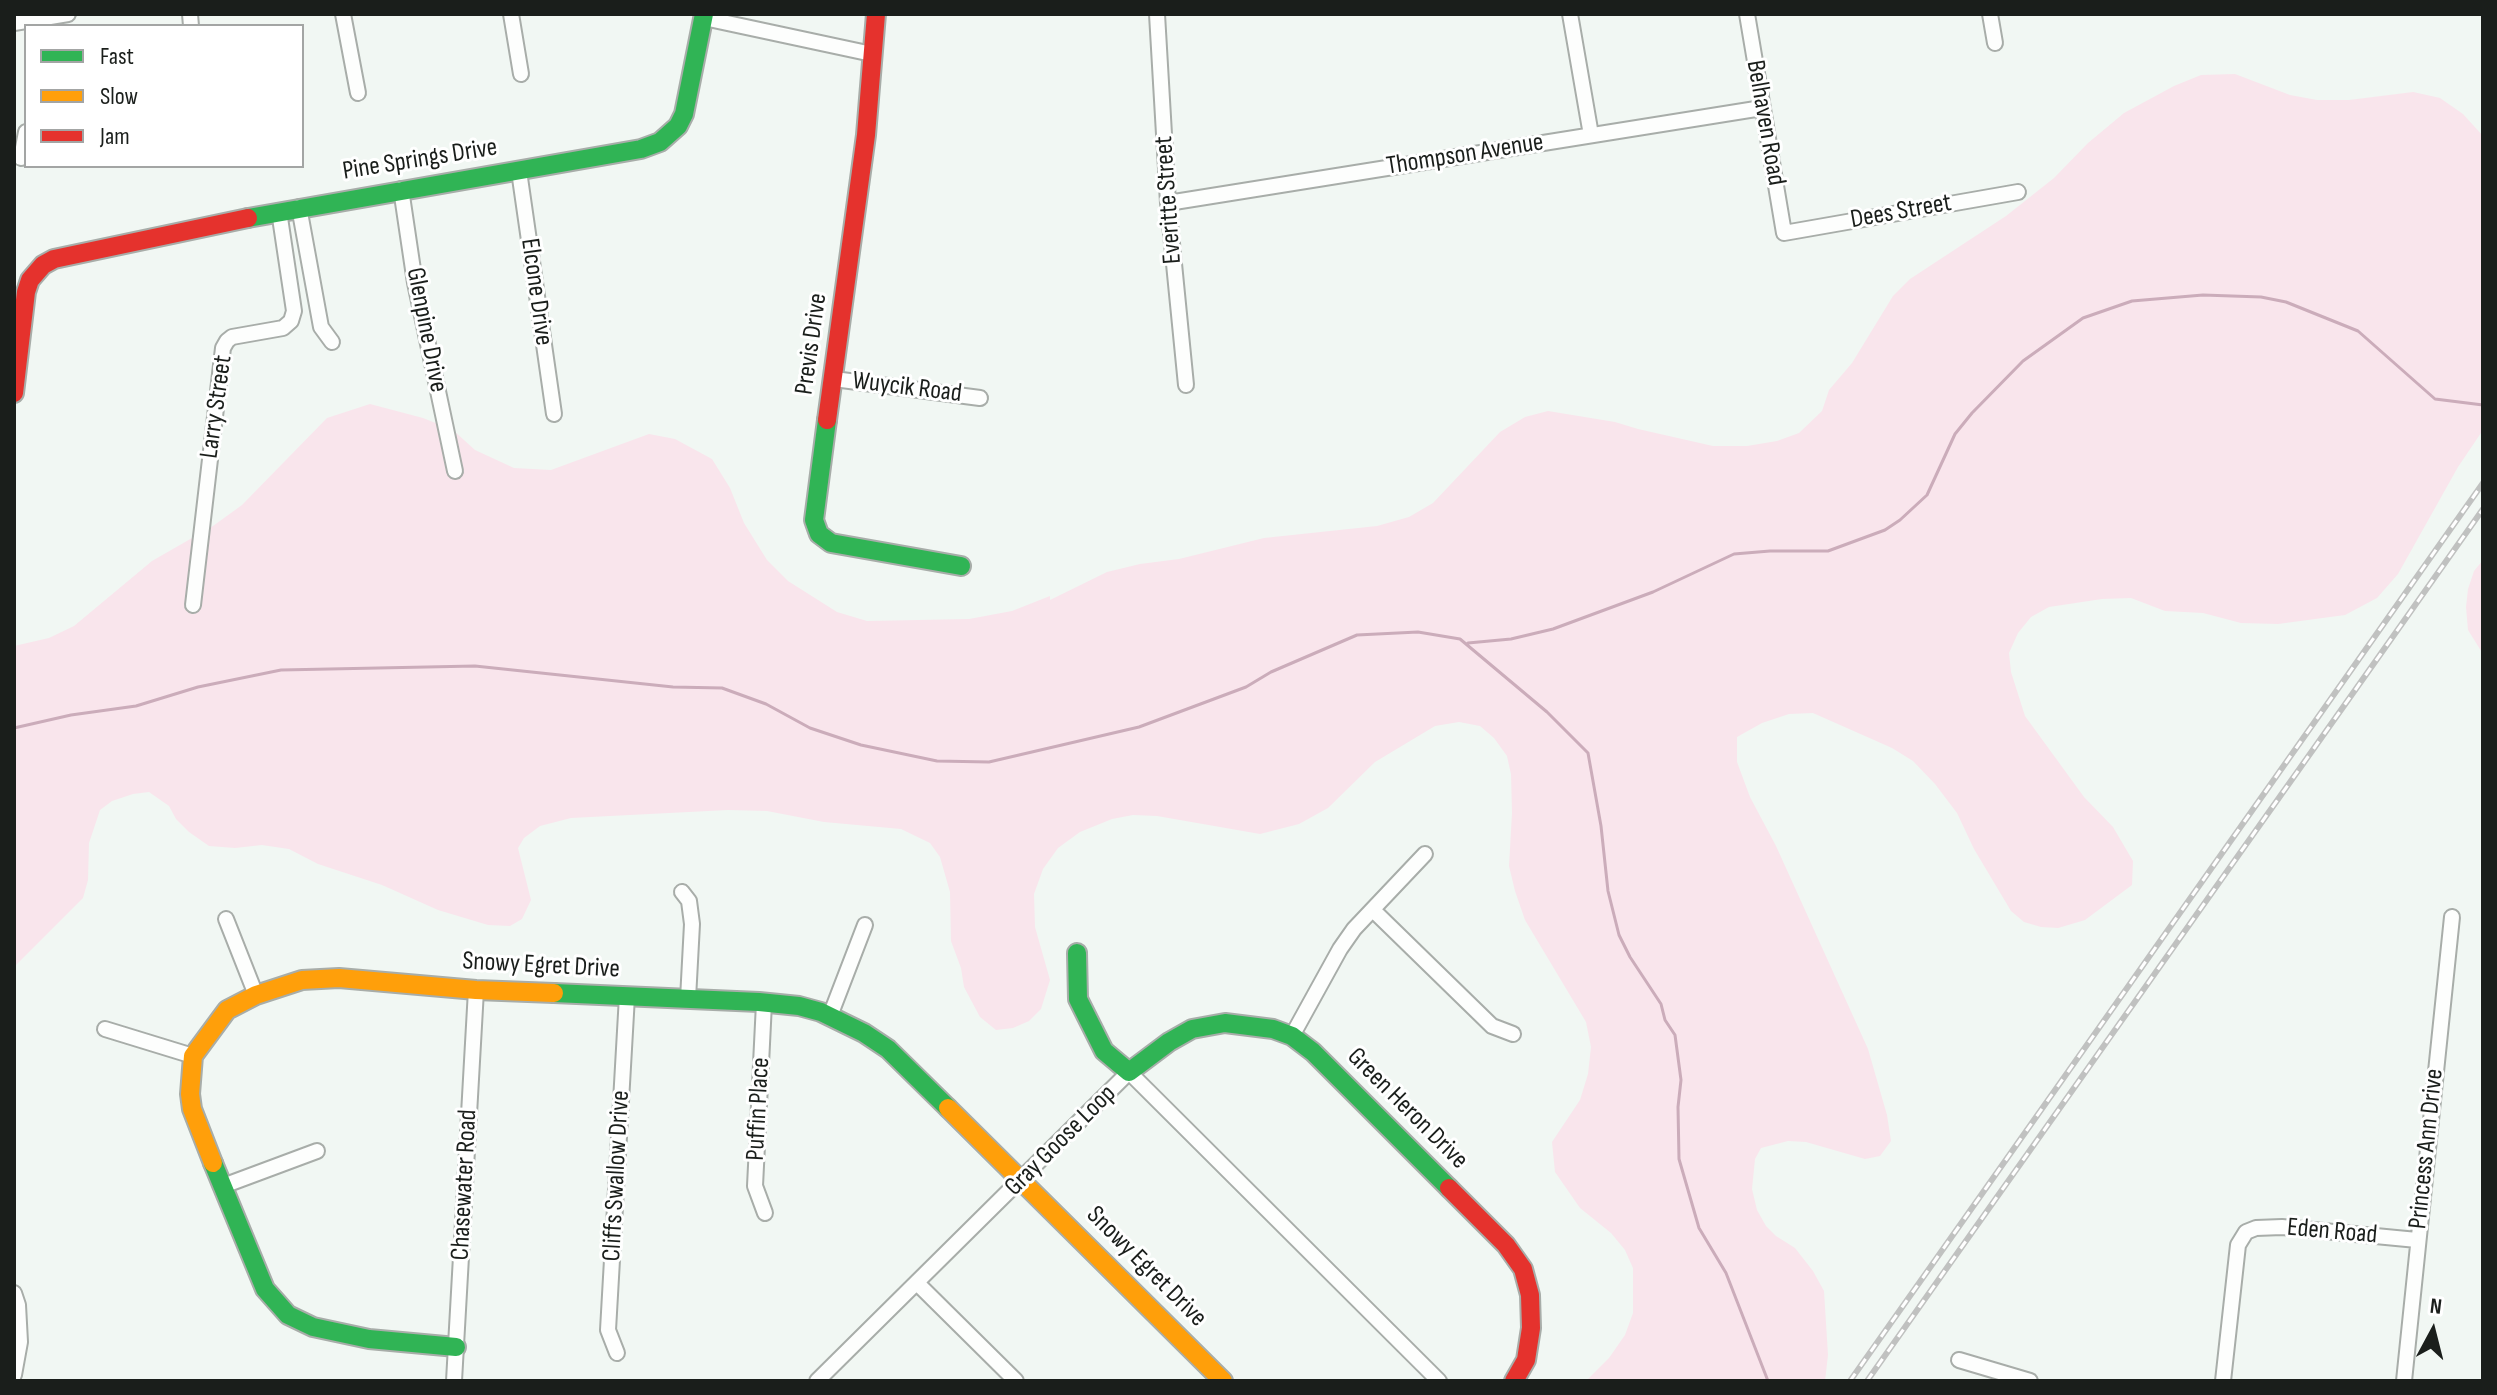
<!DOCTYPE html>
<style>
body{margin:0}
#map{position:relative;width:2497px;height:1395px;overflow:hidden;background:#f1f7f3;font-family:"Sofia Sans Condensed",sans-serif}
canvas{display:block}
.frame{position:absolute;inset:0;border:16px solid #1a1e1b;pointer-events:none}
.legend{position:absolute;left:24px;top:24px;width:280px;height:144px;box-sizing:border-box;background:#fff;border:2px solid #a3a5a4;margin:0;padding:10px 14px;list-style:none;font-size:24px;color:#1a1e1b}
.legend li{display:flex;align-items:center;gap:16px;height:40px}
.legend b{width:40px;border:2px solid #a3a5a4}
.north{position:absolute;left:2393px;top:1291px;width:80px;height:80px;-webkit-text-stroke:6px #fff;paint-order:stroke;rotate:7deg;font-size:22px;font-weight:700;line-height:32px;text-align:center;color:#1a1e1b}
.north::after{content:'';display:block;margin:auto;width:28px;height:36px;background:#1a1e1b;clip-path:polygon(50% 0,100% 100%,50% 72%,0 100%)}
</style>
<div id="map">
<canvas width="2497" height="1395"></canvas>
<div class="frame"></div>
<ul class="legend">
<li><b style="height:10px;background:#30b455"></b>Fast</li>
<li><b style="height:10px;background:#ff9f0a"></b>Slow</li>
<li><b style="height:10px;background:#e5322d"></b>Jam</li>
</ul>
<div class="north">N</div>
</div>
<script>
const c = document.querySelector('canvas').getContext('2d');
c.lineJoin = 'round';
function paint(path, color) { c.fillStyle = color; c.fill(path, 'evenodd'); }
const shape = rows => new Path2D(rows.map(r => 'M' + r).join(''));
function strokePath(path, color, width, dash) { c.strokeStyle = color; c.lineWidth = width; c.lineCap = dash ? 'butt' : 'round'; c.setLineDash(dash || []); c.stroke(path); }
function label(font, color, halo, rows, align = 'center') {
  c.font = font + ' "Sofia Sans Condensed",sans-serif'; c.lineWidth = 6; c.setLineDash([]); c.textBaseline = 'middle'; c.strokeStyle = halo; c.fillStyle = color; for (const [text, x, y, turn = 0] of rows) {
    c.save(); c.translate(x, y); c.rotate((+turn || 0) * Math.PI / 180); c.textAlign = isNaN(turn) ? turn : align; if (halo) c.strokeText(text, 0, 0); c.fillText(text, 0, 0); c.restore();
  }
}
paint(shape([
 [2235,74,2290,95,2317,100,2349,100,2413,92,2440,98,2463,114,2483,136,2483,430,2458,467,2398,574,2377,598,2345,615,2278,624,2241,623,2203,613,2165,611,2131,598,2102,599,2049,607,2031,617,2018,633,2009,653,2011,672,2025,716,2084,797,2113,827,2133,861,2132,885,2085,920,2058,928,2041,927,2024,922,2011,911,1974,849,1957,813,1935,784,1913,761,1892,748,1813,713,1789,714,1762,723,1737,737,1737,762,1750,797,1776,846,1868,1049,1887,1115,1891,1141,1880,1156,1865,1159,1806,1142,1788,1141,1761,1148,1755,1159,1752,1189,1757,1210,1766,1226,1776,1236,1795,1248,1813,1271,1824,1291,1828,1355,1825,1381,1586,1381,1609,1358,1625,1335,1633,1313,1633,1268,1625,1250,1611,1233,1580,1208,1555,1172,1552,1142,1580,1100,1588,1074,1591,1047,1586,1022,1525,920,1515,891,1509,866,1512,813,1511,774,1507,756,1494,738,1480,726,1459,722,1435,726,1375,762,1328,808,1299,824,1260,834,1157,816,1133,815,1112,819,1080,832,1058,848,1043,869,1034,894,1035,927,1050,980,1041,1009,1029,1021,1013,1028,996,1030,980,1017,964,987,961,968,951,941,950,892,940,857,930,843,901,829,824,822,767,811,728,810,571,818,540,826,524,838,518,848,531,900,522,919,510,926,488,925,438,910,382,885,318,864,289,849,262,845,235,848,209,846,189,832,176,819,169,806,149,792,133,794,112,801,100,810,89,843,88,880,83,898,14,967,14,646,49,638,74,626,152,561,213,526,242,505,327,418,370,404,423,418,453,430,475,450,514,468,551,470,649,434,675,439,712,459,730,488,744,523,767,560,788,581,837,612,867,621,969,619,1012,611,1050,596,1050,600,1107,572,1140,564,1179,559,1264,538,1377,526,1409,517,1433,503,1500,432,1525,417,1548,411,1615,422,1638,429,1713,446,1747,446,1777,441,1799,433,1822,411,1829,390,1852,363,1893,296,1910,279,2006,216,2054,178,2088,143,2124,113,2174,86,2201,75],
 [2483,560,2483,654,2468,630,2466,607,2468,589,2474,571]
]), '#f9e5ec');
strokePath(shape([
 [1468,643,1511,639,1553,629,1653,592,1734,554,1770,551,1828,551,1885,530,1900,520,1927,495,1955,434,1972,413,2023,361,2083,318,2132,301,2203,295,2261,297,2286,302,2358,331,2435,399,2483,405],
 [14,728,71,715,136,706,198,687,281,670,475,666,673,687,722,688,766,704,810,728,861,745,937,761,989,762,1139,727,1246,687,1271,672,1357,635,1418,632,1460,639,1547,712,1588,753,1601,826,1608,891,1619,935,1630,957,1661,1004,1665,1020,1675,1035,1681,1080,1678,1107,1679,1159,1699,1228,1726,1273,1768,1381]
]), '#cbacba', 3);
const street = shape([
 [190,14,191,26],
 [343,14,358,93],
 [511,14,521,74],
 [1157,14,1168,203,1186,385],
 [1570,14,1591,135],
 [1747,14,1784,233,2018,192],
 [1990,14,1995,43],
 [704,18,872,54],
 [14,23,68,14],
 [21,158,26,132],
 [519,171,554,414],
 [401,189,415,283,455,471],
 [1168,203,1762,108],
 [299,207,321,327,332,342],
 [834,379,980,398],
 [193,605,223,348,227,341,232,337,283,328,291,321,294,311,279,211],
 [682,892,689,901,692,924,688,999],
 [1373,910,1492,1026,1513,1034],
 [226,919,256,995],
 [764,1003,755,1186,765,1213],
 [830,1016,865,925],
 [105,1029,193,1056],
 [1292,1036,1340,949,1354,929,1425,854],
 [223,1186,317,1151],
 [917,1283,1016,1381],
 [14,1293,18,1305,20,1342,14,1375],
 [617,1353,608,1330,627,996],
 [1959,1360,2030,1381],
 [454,1381,476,990],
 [817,1381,1129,1072,1439,1381],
 [2223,1381,2238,1245,2246,1232,2256,1228,2282,1227,2417,1240],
 [2404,1381,2452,917]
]);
const fast = shape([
 [248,218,641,149,660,142,678,126,684,114,704,14],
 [827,420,814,520,819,534,831,543,961,566],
 [1077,953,1078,999,1104,1051,1129,1072,1169,1042,1192,1029,1225,1023,1273,1029,1292,1036,1313,1052,1449,1188],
 [554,993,759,1002,799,1006,821,1012,864,1033,888,1049,948,1108],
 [213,1163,265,1289,288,1315,313,1327,369,1339,456,1347]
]);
const slow = shape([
 [948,1108,1223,1381],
 [213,1163,192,1109,190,1094,193,1056,227,1010,256,995,302,980,339,978,476,990,554,993]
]);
const jam = shape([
 [14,393,26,292,30,280,43,265,54,259,248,218],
 [827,420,866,135,876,14],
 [1449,1188,1506,1245,1523,1269,1530,1295,1531,1328,1526,1360,1514,1381]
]);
strokePath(street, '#a8ada9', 18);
strokePath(fast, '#a8ada9', 22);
strokePath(slow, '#a8ada9', 22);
strokePath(jam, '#a8ada9', 22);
strokePath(street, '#fdfefd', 14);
strokePath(fast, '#30b455', 18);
strokePath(slow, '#ff9f0a', 18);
strokePath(jam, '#e5322d', 18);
const rail = shape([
 [1850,1381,2483,483],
 [1867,1381,2483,509]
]);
strokePath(rail, '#c0c1c0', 6);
strokePath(rail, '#fff', 3, [9]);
label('26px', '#1a1e1b', '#fff', [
 ["Belhaven Road",1765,123,80],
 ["Thompson Avenue",1465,155,-9],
 ["Pine Springs Drive",420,160,-9],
 ["Everitte Street",1169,200,-94],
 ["Dees Street",1901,212,-10],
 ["Elcone Drive",536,292,82],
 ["Glenpine Drive",426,330,79],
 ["Previs Drive",812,344,-82],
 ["Wuycik Road",907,388,7],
 ["Larry Street",217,407,-82],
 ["Snowy Egret Drive",541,966,3],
 ["Puffin Place",759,1109,-87],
 ["Green Heron Drive",1407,1109,45],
 ["Gray Goose Loop",1061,1141,-45],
 ["Princess Ann Drive",2427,1149,-84],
 ["Cliffs Swallow Drive",617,1176,-87],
 ["Chasewater Road",465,1185,-87],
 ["Eden Road",2332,1232,5],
 ["Snowy Egret Drive",1146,1267,45]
]);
</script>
